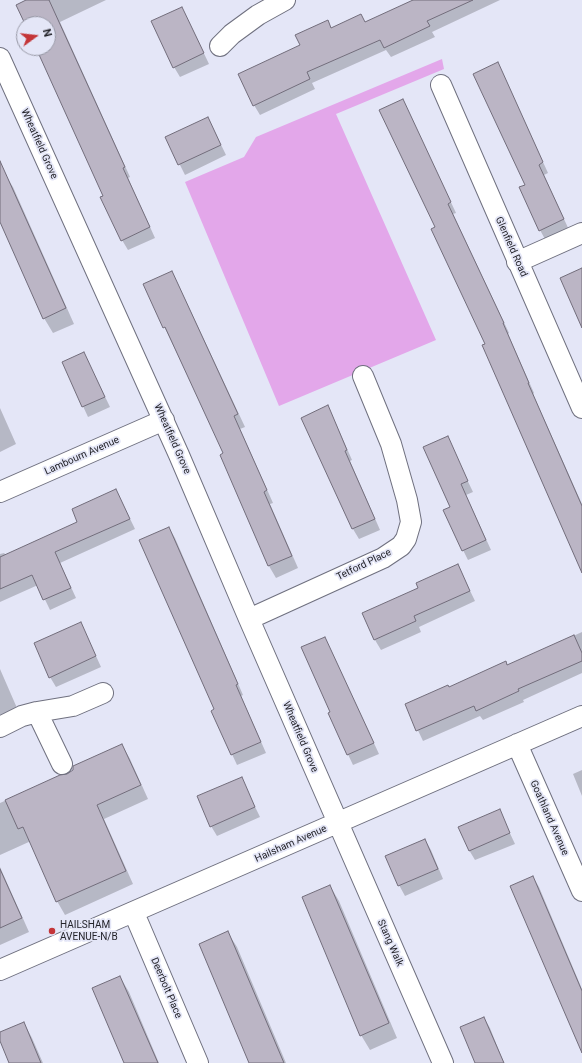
<!DOCTYPE html>
<style>
body{margin:0}
#map{position:relative;width:582px;height:1063px;overflow:hidden;background:#e4e6f7;font-family:Roboto,sans-serif}
canvas{display:block}
.north{position:absolute;left:16px;top:16px;width:40px;height:40px;box-sizing:border-box;background:#e4e6f7;border:1px solid #9798a5;border-radius:50%;rotate:75deg;font-size:11px;font-weight:700;line-height:16px;text-align:center;color:#24242a}
.north::after{content:'';display:block;margin:auto;width:14px;height:18px;background:#c43538;clip-path:polygon(50% 0,100% 100%,50% 72%,0 100%)}
</style>
<div id="map">
<canvas width="582" height="1063"></canvas>
<div class="north">N</div>
</div>
<script>
const c = document.querySelector('canvas').getContext('2d');
c.lineJoin = 'round';
function paint(path, color) { c.fillStyle = color; c.fill(path, 'evenodd'); }
const shape = rows => new Path2D(rows.map(r => 'M' + r).join(''));
function strokePath(path, color, width, dash) { c.strokeStyle = color; c.lineWidth = width; c.lineCap = dash ? 'butt' : 'round'; c.setLineDash(dash || []); c.stroke(path); }
function label(font, color, halo, rows, align = 'center') {
  c.font = font + ' Roboto,sans-serif'; c.lineWidth = 3.5; c.setLineDash([]); c.textBaseline = 'middle'; c.strokeStyle = halo; c.fillStyle = color; for (const [text, x, y, turn = 0] of rows) {
    c.save(); c.translate(x, y); c.rotate((+turn || 0) * Math.PI / 180); c.textAlign = isNaN(turn) ? turn : align; if (halo) c.strokeText(text, 0, 0); c.fillText(text, 0, 0); c.restore();
  }
}
paint(shape([
 [442,59,444,69,336,114,436,340,279,406,185,182,244,157,256,137]
]), '#e3a7ea');
paint(shape([
 [28,0,106,0,60,22,130,177,128,178,155,238,128,250,122,240,105,196,37,48,48,48,48,24,26,24],
 [415,0,500,0,432,32,435,37,391,57,386,50,312,83,315,89,260,115,254,105,301,46,328,22,332,29,365,23],
 [187,18,209,64,180,77,174,67],
 [503,74,548,173,544,175,569,230,546,241,540,230,526,185],
 [403,100,456,213,453,214,509,333,508,334,534,393,533,394,582,504,582,569,437,228],
 [208,118,226,155,185,175,166,137],
 [4,173,13,187,74,324,53,333,44,318,0,220,0,175],
 [171,272,178,284,245,427,240,429,273,503,270,504,298,568,276,578,269,566,221,455,225,453,144,285],
 [84,353,110,407,88,417,63,363],
 [327,407,333,417,352,460,350,461,380,530,359,539,353,529,302,418],
 [0,408,16,444,0,452],
 [447,438,473,492,466,495,491,550,468,560,463,550,451,508],
 [116,490,135,529,60,563,76,598,50,610,38,585,0,602,0,554,4,553,6,555,79,523],
 [169,528,175,538,243,695,241,696,266,753,237,765,212,711,215,710],
 [458,566,475,601,419,627,421,632,381,650,375,640,419,589],
 [81,623,101,667,56,687,50,677],
 [582,632,582,673,523,700,524,702,483,720,480,716,423,741,406,705,507,666],
 [330,648,379,754,353,765,329,714,331,713],
 [0,669,17,708,0,715],
 [122,745,130,759,148,799,104,819,133,884,65,915,57,901,31,841,0,855,0,803,61,776,67,775],
 [582,770,582,796,573,774],
 [241,778,260,817,217,836,211,826],
 [499,810,515,844,475,860,469,850],
 [425,840,431,850,443,879,405,896,399,885],
 [0,867,29,932,0,945],
 [533,877,539,887,582,989,582,1048],
 [330,886,339,901,397,1038,370,1050,361,1035],
 [228,933,237,947,286,1063,250,1063],
 [120,977,129,992,159,1063,125,1063],
 [484,1018,490,1028,504,1063,477,1063],
 [24,1023,32,1038,43,1063,10,1063,0,1039,0,1033]
]), '#0003');
const building = shape([
 [26,0,49,0,125,167,123,168,150,227,121,241,100,197,103,196,36,48,48,48,48,24,25,24,16,5,26,0],
 [413,0,473,0,427,21,430,26,384,48,380,40,307,72,310,79,253,106,238,74,300,45,295,35,328,20,331,28,361,14,365,22,413,0],
 [182,7,204,53,173,68,151,21,182,7],
 [498,62,543,162,539,165,564,219,539,231,519,187,525,185,473,74,498,62],
 [403,99,451,202,448,204,504,323,503,323,529,383,528,383,582,506,582,573,482,345,485,344,431,229,435,227,379,110,403,99],
 [208,117,221,145,178,165,165,137,208,117],
 [0,161,66,308,43,319,0,222,0,161],
 [582,268,582,328,560,278,582,268],
 [172,271,238,414,234,416,267,490,264,492,292,556,268,566,220,455,223,453,165,327,163,328,143,284,172,271],
 [84,352,105,397,82,407,62,362,84,352],
 [328,405,347,450,345,451,375,519,352,529,301,418,328,405],
 [448,436,468,481,461,484,486,540,462,551,443,510,450,507,423,447,448,436],
 [116,489,130,519,55,552,71,588,43,600,32,575,0,589,0,557,77,522,72,509,116,489],
 [169,527,238,684,236,685,261,742,231,755,211,711,214,709,139,540,169,527],
 [458,564,470,591,414,616,416,621,374,640,362,613,418,588,416,583,458,564],
 [81,622,96,656,49,678,34,643,81,622],
 [574,635,582,653,582,661,518,689,519,691,476,711,474,706,416,731,405,704,448,685,449,687,506,661,507,665,574,635],
 [325,637,374,743,347,755,328,713,330,712,301,647,325,637],
 [122,744,141,785,97,805,126,871,56,902,23,827,18,829,5,800,60,775,67,774,73,770,73,766,122,744],
 [242,777,255,807,210,827,197,796,242,777],
 [500,809,510,833,469,851,458,827,500,809],
 [425,839,438,869,398,886,385,856,425,839],
 [0,869,22,918,0,928,0,869],
 [533,876,582,991,582,1053,510,886,533,876],
 [330,885,389,1023,360,1036,302,897,330,885],
 [228,931,284,1063,249,1063,199,944,228,931],
 [120,976,158,1063,124,1063,92,988,120,976],
 [484,1017,504,1063,475,1063,460,1027,484,1017],
 [24,1022,41,1063,9,1063,0,1041,0,1032,24,1022]
]);
paint(building, '#bbb5c5');
strokePath(building, '#726d7b', 1);
const street = shape([
 [220,46,232,34,258,15,285,0],
 [0,58,179,455,249,619,443,1063],
 [441,85,582,408],
 [517,262,582,233],
 [0,492,164,420],
 [249,619,383,558,401,546,406,539,411,522,407,500,391,444,363,376],
 [37,712,73,706,103,693],
 [0,727,22,716,37,712,62,764],
 [517,744,582,891],
 [134,913,198,1063],
 [0,970,582,716]
]);
strokePath(street, '#6f707f', 22);
strokePath(street, '#fff', 20);
for (const [x, y, r, color] of [
 [52,931,4,"#c43538"]
]) { const dot = new Path2D(); dot.arc(x, y, r, 0, 2 * Math.PI); c.fillStyle = color; c.fill(dot); strokePath(dot, '#e4e6f7', 1.5); }
label('10px', '#24242a', '#e4e6f7', [
 ["Wheatfield Grove",39,144,66],
 ["Glenfield Road",511,247,66],
 ["Wheatfield Grove",172,439,66],
 ["Lambourn Avenue",82,456,-24],
 ["Tetford Place",364,565,-26],
 ["Wheatfield Grove",300,737,67],
 ["Goathland Avenue",549,818,66],
 ["Hailsham Avenue",291,844,-24],
 ["Stang Walk",390,943,66],
 ["Deerbolt Place",166,988,67]
]);
label('10px', '#24242a', '#e4e6f7', [
 ["HAILSHAM",60,925],
 ["AVENUE-N/B",60,937]
], 'left');
</script>
